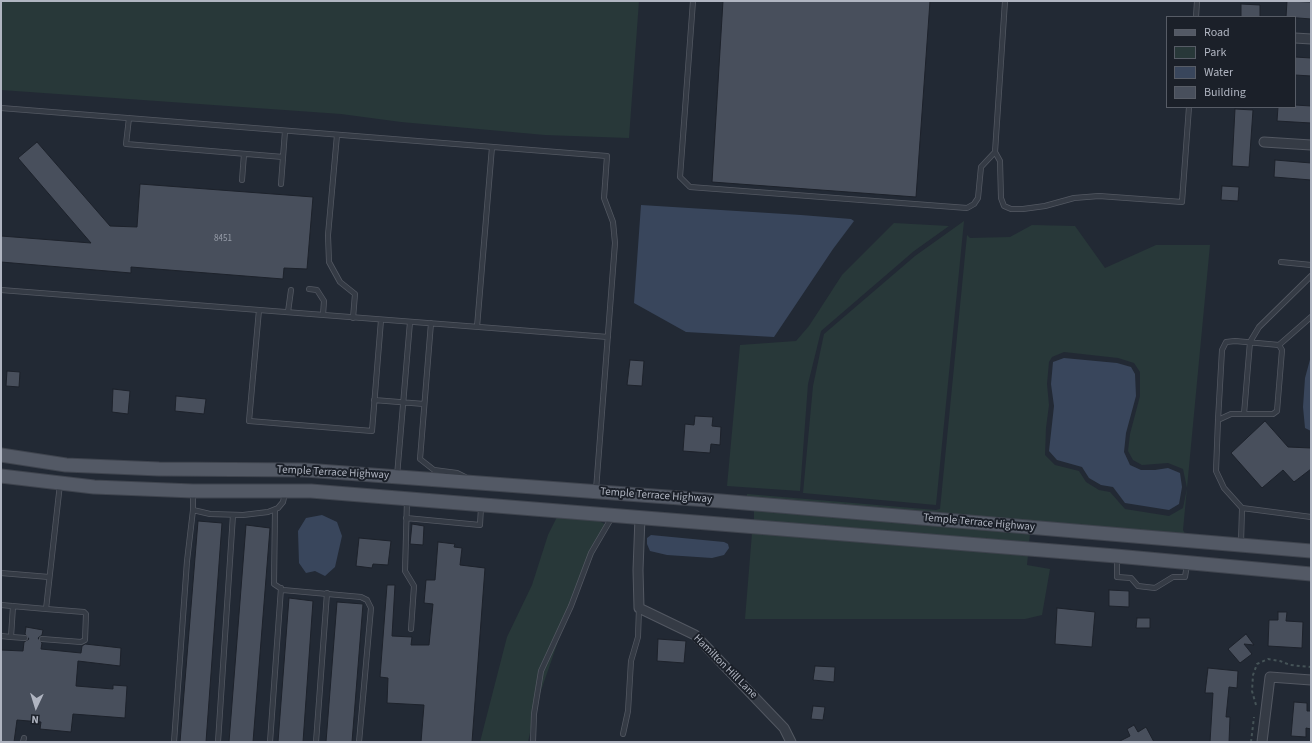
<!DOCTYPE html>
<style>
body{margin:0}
#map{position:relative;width:1312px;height:743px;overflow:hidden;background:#222934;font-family:"Source Sans 3",sans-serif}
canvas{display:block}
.frame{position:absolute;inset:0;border:2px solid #b0b5c1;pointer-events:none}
.legend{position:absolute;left:1166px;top:16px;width:130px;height:92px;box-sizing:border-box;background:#1b2029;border:1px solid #575c66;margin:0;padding:5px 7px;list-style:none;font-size:12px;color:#b0b5c1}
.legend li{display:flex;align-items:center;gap:8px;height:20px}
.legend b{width:20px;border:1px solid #575c66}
.north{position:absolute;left:16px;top:687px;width:40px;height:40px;-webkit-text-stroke:3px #1b2029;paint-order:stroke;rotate:184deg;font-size:11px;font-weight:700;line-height:16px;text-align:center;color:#b0b5c1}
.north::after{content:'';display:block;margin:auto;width:14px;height:18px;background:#b0b5c1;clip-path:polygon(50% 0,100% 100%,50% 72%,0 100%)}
</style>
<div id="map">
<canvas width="1312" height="743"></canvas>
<div class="frame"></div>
<ul class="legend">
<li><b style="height:5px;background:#535965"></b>Road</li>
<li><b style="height:11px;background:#283839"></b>Park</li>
<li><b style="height:11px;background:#39465c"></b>Water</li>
<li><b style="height:11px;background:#484f5c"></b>Building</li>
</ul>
<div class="north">N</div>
</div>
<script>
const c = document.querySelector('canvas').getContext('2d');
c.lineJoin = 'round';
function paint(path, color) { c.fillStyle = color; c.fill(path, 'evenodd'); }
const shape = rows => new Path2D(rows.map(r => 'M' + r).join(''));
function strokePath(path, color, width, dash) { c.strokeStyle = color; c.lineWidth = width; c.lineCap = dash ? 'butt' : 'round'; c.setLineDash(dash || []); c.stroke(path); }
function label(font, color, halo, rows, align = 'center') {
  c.font = font + ' "Source Sans 3",sans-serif'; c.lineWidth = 4; c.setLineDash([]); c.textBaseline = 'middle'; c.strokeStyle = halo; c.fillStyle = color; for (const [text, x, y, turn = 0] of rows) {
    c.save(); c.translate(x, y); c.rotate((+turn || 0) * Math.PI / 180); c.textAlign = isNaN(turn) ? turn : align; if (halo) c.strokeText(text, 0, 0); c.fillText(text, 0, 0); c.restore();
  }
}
paint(shape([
 [1,1,639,1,629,138,545,135,401,122,341,114,1,90],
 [964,221,936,505,803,493,813,386,824,334,915,256],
 [894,223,949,226,914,251,821,331,808,384,800,491,727,486,740,345,796,341,809,326,842,275],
 [1032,225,1075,226,1105,268,1156,245,1210,245,1183,530,1185,534,747,497,747,494,936,510,940,509,967,235,970,238,1010,237],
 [1064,352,1118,358,1134,363,1140,372,1140,396,1130,434,1128,451,1133,460,1142,465,1168,463,1183,469,1187,488,1183,508,1169,516,1125,509,1110,492,1099,490,1086,482,1079,471,1055,465,1045,455,1046,428,1049,405,1047,384,1049,362,1052,357],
 [754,510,1030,534,1029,543,754,520],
 [557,517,598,520,606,525,562,630,536,705,528,742,480,742,507,637,532,585,548,535],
 [752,533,1028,555,1027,565,1050,569,1042,615,1025,619,745,619]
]), '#283839');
paint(shape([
 [641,205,801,215,851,219,854,221,833,249,774,337,686,332,634,303],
 [1311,356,1311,431,1305,428,1303,407,1305,378],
 [1064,358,1117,363,1131,367,1135,374,1136,396,1126,433,1124,452,1130,465,1141,470,1155,470,1168,468,1180,473,1182,487,1179,504,1169,510,1125,503,1113,487,1101,485,1089,478,1082,467,1057,460,1049,451,1054,406,1051,384,1053,362],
 [322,515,337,522,342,536,335,567,325,576,315,571,306,573,299,563,298,531,306,518],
 [651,535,724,542,728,544,729,548,724,555,712,558,667,555,650,551,647,544,647,538]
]), '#39465c');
const building = shape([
 [723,1,930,1,916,197,712,182,723,1],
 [1287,1,1311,2,1311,19,1286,17,1287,1],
 [1241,4,1260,5,1260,17,1241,17,1241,4],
 [1295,57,1311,58,1311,76,1295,75,1295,57],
 [1295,105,1311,106,1311,123,1277,121,1278,107,1295,107,1295,105],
 [1235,109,1253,110,1249,167,1232,166,1235,109],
 [37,142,110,226,137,227,140,184,313,197,307,269,284,268,283,279,131,267,131,273,1,262,1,236,91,243,18,158,37,142],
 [1275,160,1311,163,1311,180,1274,177,1275,160],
 [1222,186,1239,187,1238,201,1221,200,1222,186],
 [630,360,644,361,642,386,627,385,630,360],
 [7,371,20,372,19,387,6,386,7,371],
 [113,389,130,391,128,414,112,412,113,389],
 [176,396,206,399,204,414,175,411,176,396],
 [695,416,713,417,712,426,721,427,720,445,711,444,710,453,683,451,685,424,694,425,695,416],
 [1265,421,1288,447,1311,448,1311,469,1294,482,1283,470,1262,488,1231,453,1265,421],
 [198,521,222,523,206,742,180,742,198,521],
 [412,524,424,526,423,545,410,544,412,524],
 [246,525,270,528,253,742,229,742,246,525],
 [359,538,391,541,388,565,373,564,372,568,356,566,359,538],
 [438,542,455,544,454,547,462,548,460,565,485,568,472,742,421,742,424,705,387,703,388,678,380,677,387,585,395,585,392,636,412,637,411,645,429,645,433,604,424,603,426,580,435,580,438,542],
 [1109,590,1129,591,1129,607,1109,606,1109,590],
 [289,598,313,601,303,742,278,742,289,598],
 [337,602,363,604,352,742,326,742,337,602],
 [1057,608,1095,612,1092,647,1055,644,1057,608],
 [1278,612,1287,612,1286,621,1303,622,1302,648,1268,646,1269,620,1278,620,1278,612],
 [1137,618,1150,618,1150,628,1136,628,1137,618],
 [26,627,43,630,42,635,38,638,42,643,41,649,81,653,82,646,85,644,121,648,120,666,78,661,76,686,113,689,113,685,127,686,125,718,73,714,71,732,40,729,41,722,17,720,14,742,1,742,1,650,23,651,24,642,29,639,25,634,26,627],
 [1246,634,1254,645,1244,644,1252,654,1240,663,1228,649,1246,634],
 [658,639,686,641,684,663,657,661,658,639],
 [815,666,835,667,834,682,813,680,815,666],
 [1208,668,1238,671,1237,688,1229,687,1226,717,1230,717,1229,742,1210,742,1213,693,1205,693,1208,668],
 [1294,702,1307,703,1307,711,1311,711,1311,729,1306,728,1306,737,1291,736,1294,702],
 [813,706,825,707,823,720,811,719,813,706],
 [1134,725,1138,732,1146,727,1154,742,1118,742,1130,736,1127,729,1134,725]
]);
paint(building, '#484f5c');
strokePath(building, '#1d222b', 1);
const service = shape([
 [693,1,680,177,690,187,967,208,974,204,978,198,981,167,995,152,1005,1],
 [1196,17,1197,1],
 [1,108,607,156,604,198,613,222,615,243,596,490],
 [129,118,126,144,283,157],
 [337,135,328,235,329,262,340,282,355,294,353,318],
 [995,152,1000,161,1001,198,1004,206,1011,209,1023,209,1045,206,1074,198,1099,196,1182,202,1189,107],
 [242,180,244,154],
 [281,184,285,131],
 [1281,262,1311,265],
 [309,289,317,290,324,301,323,315],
 [1,290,608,337],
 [259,310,249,421,372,431,381,320],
 [288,312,291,290],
 [431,323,420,459,434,470,457,473,465,477],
 [477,327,492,147],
 [1279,345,1311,317],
 [374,400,424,404],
 [1244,414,1250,342,1259,327,1311,276],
 [1218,420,1231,414,1273,414,1277,411,1282,350,1279,345,1235,341,1226,342,1222,350,1218,420,1216,471,1224,488,1242,508],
 [397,476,410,322],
 [193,493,193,510,210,514,243,515,268,512,278,508,283,502,285,493],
 [407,500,405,571,414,586,411,629],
 [275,510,274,584,283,590,361,597,367,600,371,608,359,742],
 [406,518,480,525,481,507],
 [1241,543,1242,508,1311,517],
 [1117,558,1117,577,1131,578,1138,586,1155,588,1173,577,1185,577,1187,564],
 [1,573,49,577],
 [1,605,46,609,60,484],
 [1,636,11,637,13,606],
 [11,637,25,638],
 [42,639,81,642,85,640,86,614,84,612,46,609],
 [623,734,628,711,631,661,638,637,639,608],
 [23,742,24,738],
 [174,742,187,561,193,510],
 [218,742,233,515],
 [270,742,281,588],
 [316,742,327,593],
 [533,742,534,714,541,671,571,606,591,553,612,517]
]);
const minor = shape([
 [1295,38,1311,39],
 [1264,142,1311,145],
 [640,517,638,570,639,608,695,635,784,728,791,742],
 [1262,742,1270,677,1311,680]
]);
const primary = shape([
 [1,455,66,465,159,469,305,470,721,501,1311,551],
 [1,476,94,487,193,491,311,491,1116,556,1311,574]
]);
strokePath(service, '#535862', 6);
strokePath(minor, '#535862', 11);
strokePath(primary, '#3f444e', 15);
strokePath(shape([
 [1256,705,1252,691,1253,675,1257,664,1268,659,1280,661,1290,665,1311,667],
 [1251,742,1254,717]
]), '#455357', 2, [3, 3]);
strokePath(service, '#353b45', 4.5);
strokePath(minor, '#353b45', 9);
strokePath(primary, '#535965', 13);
label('9px', '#969ca8', null, [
 ["8451",223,239]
]);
label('11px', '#b0b5c1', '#1b2029', [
 ["Temple Terrace Highway",333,473,3],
 ["Temple Terrace Highway",656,496,4],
 ["Temple Terrace Highway",979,523,5],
 ["Hamilton Hill Lane",725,667,45]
]);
</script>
